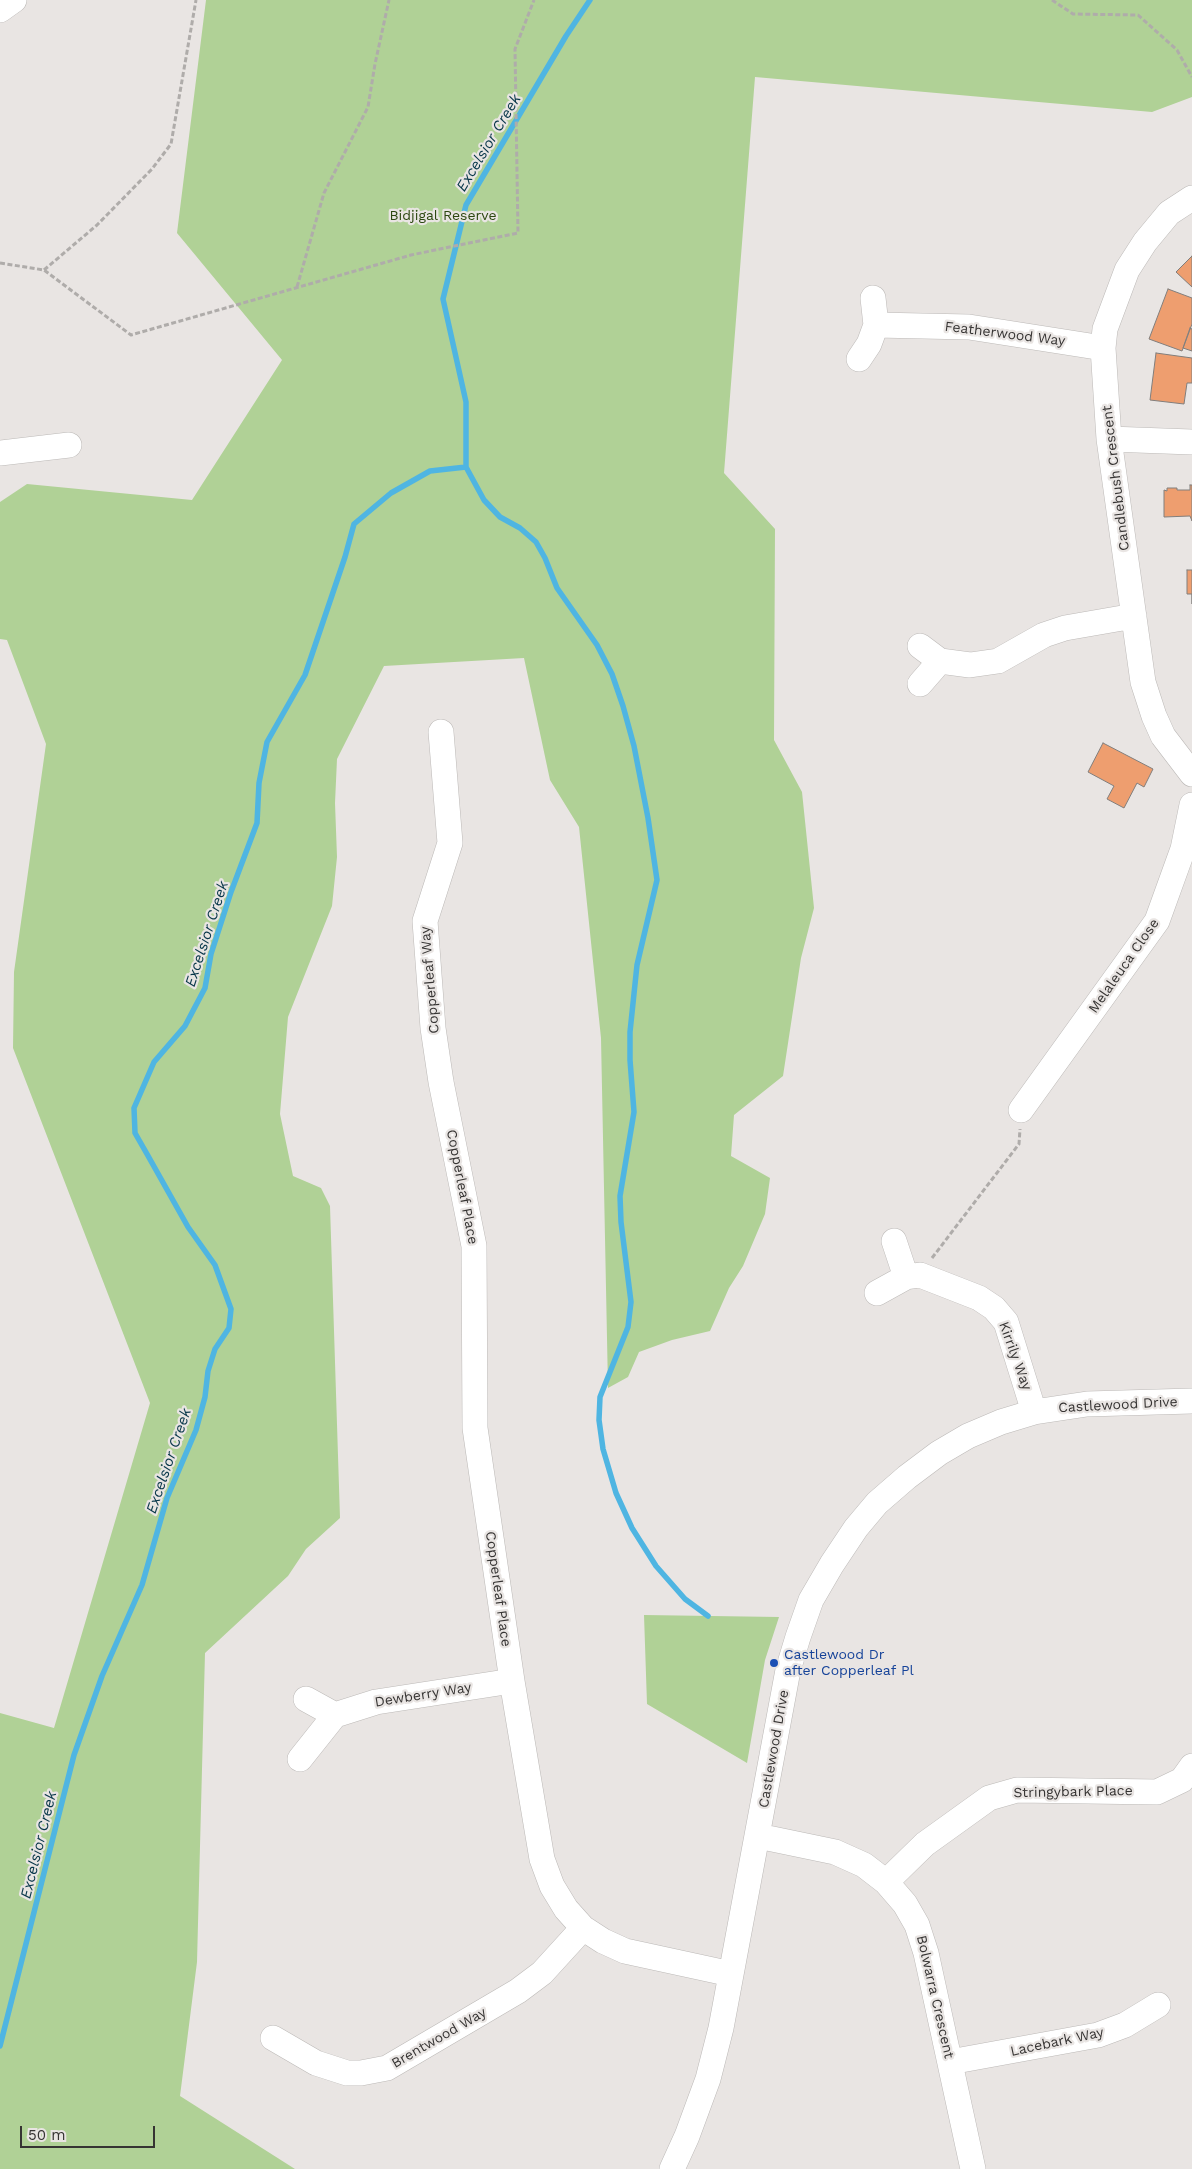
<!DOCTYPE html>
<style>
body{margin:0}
#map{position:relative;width:1192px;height:2169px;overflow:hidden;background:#e9e5e3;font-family:"Work Sans",sans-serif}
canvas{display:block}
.scale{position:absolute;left:20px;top:2126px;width:135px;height:22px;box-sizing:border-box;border:2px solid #363433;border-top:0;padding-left:6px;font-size:15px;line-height:18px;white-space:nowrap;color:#363433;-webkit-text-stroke:4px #e9e5e3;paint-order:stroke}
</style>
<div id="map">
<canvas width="1192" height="2169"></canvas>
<div class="scale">50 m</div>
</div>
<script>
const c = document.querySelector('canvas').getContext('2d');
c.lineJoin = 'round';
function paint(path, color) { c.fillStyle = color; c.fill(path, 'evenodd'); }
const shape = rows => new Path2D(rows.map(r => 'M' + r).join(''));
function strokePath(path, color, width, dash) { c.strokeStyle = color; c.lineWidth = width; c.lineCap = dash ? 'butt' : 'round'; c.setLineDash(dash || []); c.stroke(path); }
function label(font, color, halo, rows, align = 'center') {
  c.font = font + ' "Work Sans",sans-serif'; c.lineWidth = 4.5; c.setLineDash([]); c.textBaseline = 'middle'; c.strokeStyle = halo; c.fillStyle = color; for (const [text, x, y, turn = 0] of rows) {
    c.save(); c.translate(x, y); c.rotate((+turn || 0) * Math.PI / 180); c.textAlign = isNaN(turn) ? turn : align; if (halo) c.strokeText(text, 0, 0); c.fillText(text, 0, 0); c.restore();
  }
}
paint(shape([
 [206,0,1192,0,1192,97,1152,112,755,77,724,473,775,529,774,740,802,792,814,908,801,958,783,1076,734,1115,731,1156,770,1178,765,1214,743,1266,729,1288,710,1331,672,1340,639,1352,628,1377,608,1388,601,1038,579,827,550,780,524,658,384,666,337,759,335,803,337,857,332,906,288,1017,280,1114,293,1176,321,1188,330,1206,340,1518,306,1549,288,1576,205,1653,197,1962,180,2096,295,2169,0,2169,0,1713,54,1728,150,1403,13,1048,14,972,46,744,7,640,0,639,0,502,27,484,192,500,282,360,177,233],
 [644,1615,779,1617,765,1660,747,1763,647,1704]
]), '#b0d196');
strokePath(shape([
 [466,467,484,500,500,517,520,528,536,542,545,558,557,588,597,645,612,674,623,706,634,746,648,818,657,880,637,965,630,1032,630,1060,634,1112,620,1196,621,1222,631,1302,628,1327,600,1397,599,1420,603,1449,616,1493,632,1528,656,1566,685,1599,708,1616],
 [0,2046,74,1755,102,1676,142,1585,167,1498,196,1430,205,1397,208,1371,215,1349,229,1328,231,1309,215,1265,188,1227,147,1154,135,1133,134,1108,154,1062,185,1026,205,988,211,954,231,892,257,823,259,783,267,742,305,675,345,557,354,524,391,493,430,471,466,467,466,402,443,299,466,205,566,36,590,0]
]), '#4fb5e2', 5.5);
const building = shape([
 [1192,256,1192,287,1176,272,1192,256],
 [1168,289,1192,298,1192,324,1182,351,1149,339,1168,289],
 [1190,328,1192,329,1192,351,1183,348,1190,328],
 [1156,353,1192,358,1192,383,1187,383,1184,404,1150,400,1156,353],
 [1190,485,1192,485,1192,521,1190,516,1164,517,1164,490,1167,491,1167,488,1177,488,1177,490,1190,490,1190,485],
 [1187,570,1192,570,1192,604,1192,594,1187,594,1187,570],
 [1103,743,1153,769,1144,787,1137,783,1124,808,1107,799,1114,786,1088,772,1103,743]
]);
paint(building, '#ee9e6f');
strokePath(building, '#817e7c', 1);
const minor = shape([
 [0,10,14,0],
 [1192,198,1169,213,1145,242,1127,270,1105,329,1103,348,1109,439,1143,682,1154,716,1163,736,1192,774],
 [876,325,969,327,1103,348],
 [859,359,869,344,876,325,873,298],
 [1109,439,1192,442],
 [0,453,69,445],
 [920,646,940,661,970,665,998,661,1044,635,1065,628,1134,616],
 [920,684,940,661],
 [441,732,450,843,425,921,433,1028,441,1082,474,1246,475,1428,512,1681,542,1859,552,1886,566,1909,583,1928,603,1941,625,1951,731,1974],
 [1021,1110,1157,921,1183,849,1192,805],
 [894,1241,906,1277,920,1275,979,1298,994,1308,1006,1322,1034,1412],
 [877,1293,906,1277],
 [306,1699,335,1715],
 [300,1759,335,1715,376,1702,512,1681],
 [758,1836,835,1852,864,1865,886,1882,905,1904,917,1925,926,1953,973,2169],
 [886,1882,925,1844,989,1798,1017,1790,1157,1792,1182,1780,1192,1766],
 [273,2038,316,2063,347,2073,361,2073,387,2068,518,1991,542,1973,583,1928],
 [950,2062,1098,2035,1125,2025,1158,2005],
 [672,2169,687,2136,708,2079,721,2028,788,1670,798,1637,811,1600,832,1564,856,1528,877,1503,907,1477,939,1453,968,1436,1001,1422,1034,1412,1087,1404,1192,1401]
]);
strokePath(minor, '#bcb9b7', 26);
strokePath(shape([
 [1052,0,1073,14,1138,15,1177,50,1192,77],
 [0,263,44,270,131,335,411,255,518,233,515,49,534,0],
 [44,270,97,225,152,169,171,144,196,0],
 [297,287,324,193,368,107,375,64,389,0],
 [932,1258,1019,1144,1020,1129]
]), '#afacaa', 3, [5, 2.5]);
strokePath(minor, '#fff', 25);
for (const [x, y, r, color] of [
 [774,1663,5,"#1a4fb4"]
]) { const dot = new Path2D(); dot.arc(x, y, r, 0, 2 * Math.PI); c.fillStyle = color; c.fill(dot); strokePath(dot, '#e9e5e3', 2); }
label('14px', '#2c4710', '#e9e5e3', [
 ["Bidjigal Reserve",443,216]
]);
label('14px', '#363433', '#e9e5e3', [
 ["Featherwood Way",1005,334,7],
 ["Candlebush Crescent",1116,478,-97],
 ["Melaleuca Close",1124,966,-55],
 ["Copperleaf Way",430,980,-95],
 ["Copperleaf Place",462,1187,79],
 ["Kirrily Way",1015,1356,70],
 ["Castlewood Drive",1118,1405,-3],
 ["Copperleaf Place",498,1589,82],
 ["Dewberry Way",423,1695,-9],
 ["Castlewood Drive",774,1749,-80],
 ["Stringybark Place",1073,1792,-1],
 ["Bolwarra Crescent",935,1997,77],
 ["Brentwood Way",439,2038,-30],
 ["Lacebark Way",1057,2042,-12]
]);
label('14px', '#164399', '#e9e5e3', [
 ["Castlewood Dr",784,1655],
 ["after Copperleaf Pl",784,1671]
], 'left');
label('italic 15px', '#073649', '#e9e5e3', [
 ["Excelsior Creek",489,143,-59],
 ["Excelsior Creek",207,934,-72],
 ["Excelsior Creek",169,1461,-71],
 ["Excelsior Creek",39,1845,-76]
]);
</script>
